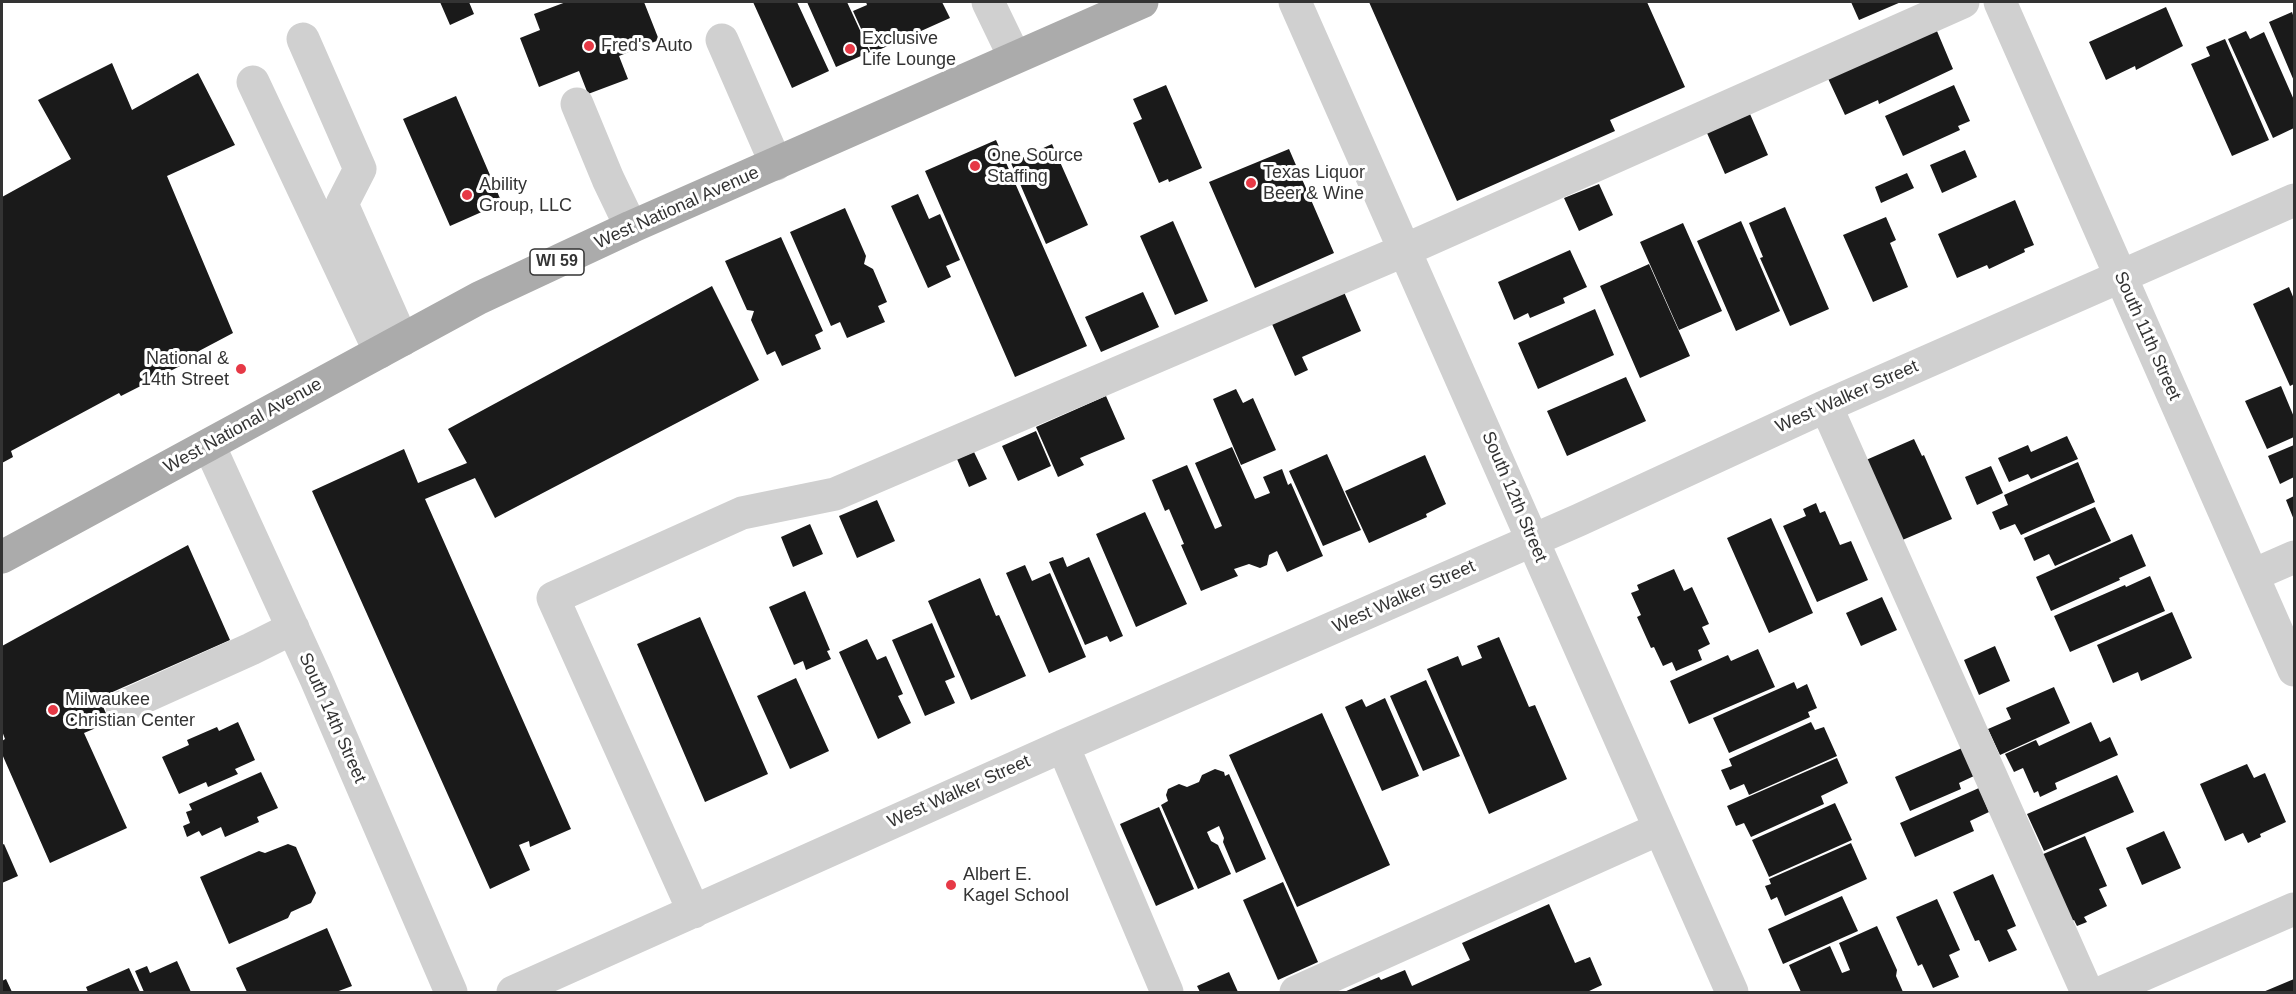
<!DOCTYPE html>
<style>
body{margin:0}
#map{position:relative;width:2296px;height:994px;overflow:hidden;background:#fff;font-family:Helvetica,sans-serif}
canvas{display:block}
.frame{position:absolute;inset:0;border:3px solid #333;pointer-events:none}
</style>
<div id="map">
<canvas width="2296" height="994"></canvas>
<div class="frame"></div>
</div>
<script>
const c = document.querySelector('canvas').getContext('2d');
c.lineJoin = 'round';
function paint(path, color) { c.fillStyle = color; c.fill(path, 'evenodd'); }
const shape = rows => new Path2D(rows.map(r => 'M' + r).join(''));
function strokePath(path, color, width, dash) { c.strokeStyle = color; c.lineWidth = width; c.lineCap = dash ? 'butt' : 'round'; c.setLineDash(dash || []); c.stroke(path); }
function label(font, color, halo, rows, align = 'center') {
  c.font = font + ' Helvetica,sans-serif'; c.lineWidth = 6; c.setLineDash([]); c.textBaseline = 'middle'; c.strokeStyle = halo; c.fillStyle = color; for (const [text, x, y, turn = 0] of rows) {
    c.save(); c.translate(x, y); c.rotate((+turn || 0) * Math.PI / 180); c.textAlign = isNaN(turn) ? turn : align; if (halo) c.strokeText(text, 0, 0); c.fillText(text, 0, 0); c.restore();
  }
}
paint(shape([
 [440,2,469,2,474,14,450,25],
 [566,2,644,2,659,40,619,56,628,79,588,94,579,71,539,87,520,38,540,30,534,14],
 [753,2,797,2,829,71,792,88],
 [807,2,847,2,870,52,836,67],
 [866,2,942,2,950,18,872,53,853,11,867,5],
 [1369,2,1647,2,1685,87,1610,120,1615,131,1457,201],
 [1851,2,1901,2,1859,20],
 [2166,7,2183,46,2136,70,2135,66,2106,80,2089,42],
 [2292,12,2294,18,2294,81,2269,22],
 [1934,24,1953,69,1879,104,1878,100,1845,115,1825,72],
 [2246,31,2250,39,2264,32,2294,100,2294,128,2273,138,2228,39],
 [2225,39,2269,140,2232,156,2191,64,2210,56,2206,47],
 [112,63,132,110,198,73,235,145,167,176,233,333,182,360,184,364,121,396,119,393,11,451,13,457,2,463,2,197,71,159,38,100],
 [1166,85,1202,168,1169,182,1168,179,1159,183,1133,123,1142,119,1133,99],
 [1954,85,1970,121,1958,126,1960,130,1903,156,1885,116],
 [456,96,502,203,450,226,403,119],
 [1750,114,1768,155,1725,174,1707,133],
 [996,140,1087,346,1015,377,925,171],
 [1052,144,1088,225,1046,244,1011,163],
 [1289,149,1334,253,1255,288,1209,182],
 [1965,150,1977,177,1942,193,1930,165],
 [1907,173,1914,188,1881,203,1875,187],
 [1599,184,1613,215,1579,231,1564,198],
 [918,194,929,219,940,214,960,260,946,266,951,277,928,288,891,206],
 [2015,200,2034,245,2024,249,2025,252,1989,269,1987,265,1957,278,1938,234],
 [1785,207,1829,309,1790,326,1760,258,1763,257,1749,223],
 [845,208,866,256,864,264,873,269,887,302,878,306,885,322,847,338,840,322,831,326,790,232],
 [1886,217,1896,240,1890,243,1908,287,1873,302,1843,235],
 [1173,221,1208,301,1175,315,1140,236],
 [1741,221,1780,311,1736,331,1697,241],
 [1683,223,1722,311,1679,330,1640,242],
 [781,237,823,331,815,335,821,349,782,366,775,351,767,355,751,320,754,311,747,310,725,261],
 [1570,250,1587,287,1563,298,1565,303,1530,318,1528,313,1514,320,1498,282],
 [1649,264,1690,356,1640,378,1600,286],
 [712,286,759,380,495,518,475,478,425,499,571,829,530,847,529,841,519,845,530,870,490,889,312,491,404,449,418,483,467,463,448,429],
 [2289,287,2294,299,2294,384,2290,386,2253,304],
 [1143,292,1159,327,1101,352,1085,317],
 [1344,292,1361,331,1302,357,1308,370,1295,376,1272,324],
 [1595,309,1614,355,1538,389,1518,343],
 [1626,377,1646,421,1567,456,1547,411],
 [2281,386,2294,417,2294,437,2267,449,2245,401],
 [1236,389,1243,403,1253,398,1276,450,1241,465,1213,399],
 [1106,396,1125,439,1080,458,1084,465,1058,477,1036,427],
 [1036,431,1051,466,1018,481,1002,446],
 [2067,436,2078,459,2031,479,2028,474,2009,482,1998,458,2028,445,2031,452],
 [1914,439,1922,456,1924,455,1952,519,1900,541,1866,460],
 [2294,445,2294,477,2280,484,2268,456],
 [1232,447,1255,499,1270,493,1263,477,1282,469,1288,485,1291,483,1323,556,1287,572,1277,551,1269,555,1267,565,1260,568,1249,564,1234,569,1238,576,1201,591,1181,545,1184,544,1169,509,1165,511,1152,480,1187,465,1215,529,1222,526,1195,463],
 [974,452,987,479,969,487,957,459],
 [1327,454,1361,530,1323,546,1289,471],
 [1425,455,1446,504,1426,514,1427,517,1369,543,1345,491],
 [2078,462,2095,502,2021,535,2015,524,2000,530,1992,512,2008,505,2004,495],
 [1991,466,2003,493,1977,505,1965,477],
 [2294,496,2294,520,2286,500],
 [877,500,895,541,857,558,839,516],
 [1816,503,1820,513,1825,511,1840,545,1851,541,1868,580,1817,602,1783,526,1806,516,1803,509],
 [2095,507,2111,541,2055,566,2049,554,2034,561,2024,538],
 [1145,512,1187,604,1136,627,1096,534],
 [1771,518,1813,613,1769,633,1727,538],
 [810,524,823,554,793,567,781,537],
 [2132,534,2146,566,2119,578,2120,580,2051,611,2036,577],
 [188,545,230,640,99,698,110,722,84,733,127,828,50,863,2,754,2,741,5,739,2,731,2,646],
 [1063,557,1067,567,1089,557,1123,636,1110,642,1107,636,1085,645,1049,562],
 [1025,565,1032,581,1050,573,1086,657,1049,673,1006,573],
 [1674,569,1684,591,1692,587,1709,624,1702,627,1710,644,1698,650,1702,660,1676,671,1672,662,1663,666,1654,647,1651,648,1637,617,1641,615,1631,593,1639,590,1637,585],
 [2150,576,2165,611,2070,652,2054,616,2125,585,2126,587],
 [980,578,996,616,999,615,1026,676,971,700,928,601],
 [805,591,830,650,827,651,831,659,806,670,803,661,794,665,769,607],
 [1882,597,1897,630,1861,646,1846,613],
 [2172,612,2192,658,2141,681,2138,672,2113,683,2097,645],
 [700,617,768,774,705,802,637,644],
 [932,623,955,677,945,681,955,703,925,716,892,640],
 [1499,637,1529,707,1535,705,1567,779,1489,814,1427,669,1458,656,1462,666,1482,658,1477,646],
 [867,639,877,660,886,656,903,694,898,696,911,723,878,739,839,652],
 [1995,646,2010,681,1979,695,1964,660],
 [1758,649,1775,687,1689,724,1670,681,1728,655,1731,661],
 [796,678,829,751,790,769,757,696],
 [1426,680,1460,756,1423,771,1390,696],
 [1794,682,1797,689,1807,684,1817,708,1808,712,1810,717,1729,753,1713,718],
 [2054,687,2070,723,2000,755,1988,729,2011,719,2006,708],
 [1385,698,1419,776,1382,791,1345,707,1362,699,1366,707],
 [1322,713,1390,865,1297,907,1229,755],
 [238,722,255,760,235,769,238,774,208,787,206,782,179,794,162,757,189,745,187,740,217,727,219,731],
 [1811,722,1815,730,1824,727,1837,756,1749,795,1744,784,1730,790,1721,770,1732,766,1729,759],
 [2091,722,2100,742,2110,737,2118,755,2055,783,2057,789,2040,797,2038,791,2034,793,2023,768,2014,772,2005,754,2036,740,2039,746],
 [1962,748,1974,776,1959,783,1961,789,1910,811,1895,777],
 [1837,758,1848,783,1821,796,1824,804,1751,837,1744,823,1736,826,1727,806],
 [2247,764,2254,778,2265,773,2286,822,2260,834,2261,837,2248,843,2243,833,2225,841,2200,784],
 [1215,769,1224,772,1225,776,1229,774,1266,859,1236,873,1223,842,1224,838,1219,826,1207,832,1211,841,1218,845,1231,874,1198,889,1161,805,1168,801,1166,795,1168,789,1179,784,1187,787,1199,782,1202,775],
 [261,772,278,808,257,817,259,822,225,837,221,827,202,836,199,831,187,837,183,826,190,823,186,812,192,810,189,804],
 [2117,775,2134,812,2044,851,2027,814],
 [1979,788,1989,812,1970,821,1974,831,1915,857,1900,823],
 [1835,803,1852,840,1769,877,1752,840],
 [1159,807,1194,889,1156,906,1120,824],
 [2164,831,2181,868,2142,885,2126,848],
 [2085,836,2107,886,2099,889,2107,906,2084,917,2087,922,2077,926,2074,920,2070,922,2041,855],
 [1851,843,1867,879,1785,916,1777,897,1771,900,1765,886,1771,884,1769,879],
 [4,844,18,876,2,883,2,845],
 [288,844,296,847,316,893,311,903,291,912,288,918,229,944,200,877,259,851,265,853],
 [1993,874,2016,926,2007,930,2017,950,1989,962,1979,940,1975,941,1953,892],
 [1283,882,1318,962,1278,980,1243,900],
 [1842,896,1858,931,1783,964,1768,929],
 [1937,899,1960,950,1949,955,1959,977,1933,988,1922,964,1918,966,1896,917],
 [1549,904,1575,963,1590,957,1602,985,1587,992,1344,992,1379,977,1381,980,1405,970,1412,986,1470,960,1462,943],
 [1877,926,1897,970,1896,976,1903,992,1801,992,1789,965,1830,946,1842,973,1850,970,1839,943],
 [327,928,352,986,336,992,247,992,236,968],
 [177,961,191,992,144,992,135,971,147,966,150,973],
 [129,968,140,992,88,992,86,987],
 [1229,972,1238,992,1200,992,1197,986],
 [6,979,12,992,2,992,2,981],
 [2294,979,2294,992,2263,992]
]), '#1a1a1a');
strokePath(shape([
 [988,2,1014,56],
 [1295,2,1732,992],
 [2000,2,2294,670],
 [303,39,360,169,342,204,402,340],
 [722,40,776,164],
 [253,82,380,352],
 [577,104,608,179,631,227],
 [1826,406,2087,992],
 [209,445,316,679,451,992],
 [2253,575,2294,557],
 [122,707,251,649,293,628],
 [1063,746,1167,992],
 [694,912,553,598,742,513,835,494,1405,250,1963,2],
 [513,992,1063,746,1579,520,1826,406,2294,200],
 [1296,992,1659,829],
 [2103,992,2294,909]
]), '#d0d0d0', 33);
strokePath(shape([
 [2,557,479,298,631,227,1142,2]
]), '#ababab', 33);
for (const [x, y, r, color] of [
 [589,46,6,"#e63946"],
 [850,49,6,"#e63946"],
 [975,166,6,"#e63946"],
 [1251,183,6,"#e63946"],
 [467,195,6,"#e63946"],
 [241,369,6,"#e63946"],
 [53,710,6,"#e63946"],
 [951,885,6,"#e63946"]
]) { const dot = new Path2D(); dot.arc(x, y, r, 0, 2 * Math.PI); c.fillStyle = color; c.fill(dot); strokePath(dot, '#fff', 2); }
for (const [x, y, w] of [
 [557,262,54]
]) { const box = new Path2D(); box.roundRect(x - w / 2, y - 13, w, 26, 4.5); c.fillStyle = '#fff'; c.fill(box); strokePath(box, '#333', 1.5); }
label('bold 16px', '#333', null, [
 ["WI 59",557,262]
]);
label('18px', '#333', '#fff', [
 ["Exclusive",862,39],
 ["Life Lounge",862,60],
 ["Fred's Auto",601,46],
 ["One Source",987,156],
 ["Staffing",987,177],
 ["Texas Liquor",1263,173],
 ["Beer & Wine",1263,194],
 ["Ability",479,185],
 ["Group, LLC",479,206],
 ["National &",229,359,"right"],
 ["14th Street",229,380,"right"],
 ["Milwaukee",65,700],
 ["Christian Center",65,721],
 ["Albert E.",963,875],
 ["Kagel School",963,896]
], 'left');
label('18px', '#333', '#fff', [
 ["West National Avenue",677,208,-24],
 ["South 11th Street",2147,336,66],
 ["West Walker Street",1847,397,-24],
 ["West National Avenue",243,426,-29],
 ["South 12th Street",1514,497,67],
 ["West Walker Street",1404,597,-24],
 ["South 14th Street",332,718,66],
 ["West Walker Street",959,792,-24]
]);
</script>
